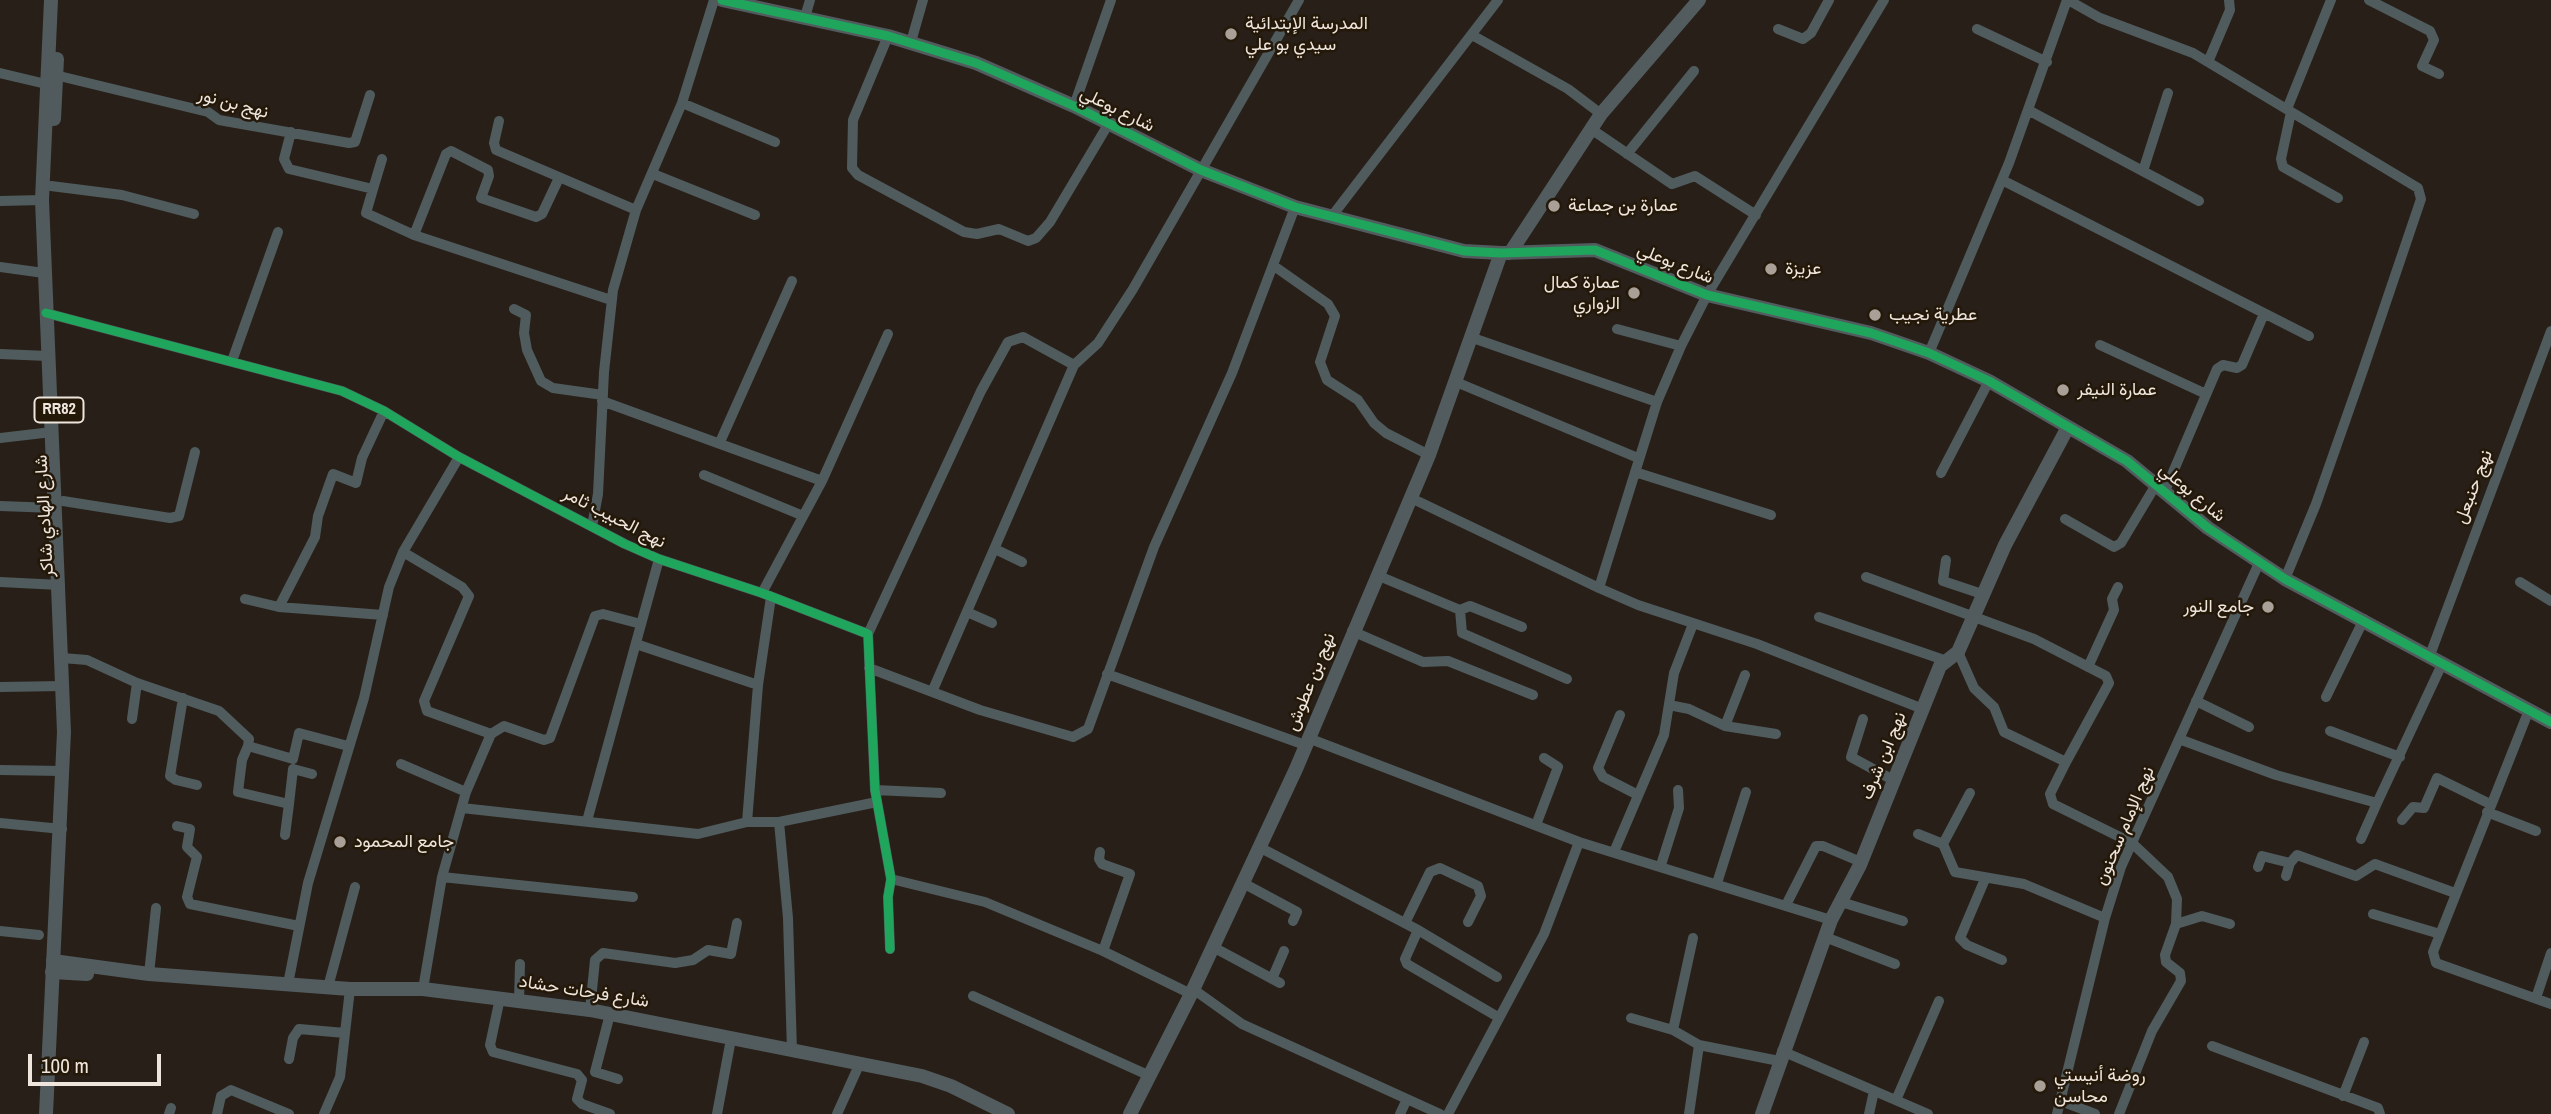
<!DOCTYPE html>
<meta charset="utf-8">
<style>
body{margin:0}
#map{position:relative;width:2551px;height:1114px;overflow:hidden;background:#282018;font-family:"Archivo Narrow",sans-serif}
canvas{display:block}
.scale{position:absolute;left:28px;top:1054px;width:133px;height:32px;box-sizing:border-box;border:4px solid #eee5dc;border-top:0;padding-left:9px;font-size:21px;line-height:24px;white-space:nowrap;color:#eee5dc;-webkit-text-stroke:5px #241809;paint-order:stroke}
</style>
<div id="map">
<canvas width="2551" height="1114"></canvas>
<div class="scale">100 m</div>
</div>
<script>
const c = document.querySelector('canvas').getContext('2d');
c.lineJoin = 'round';
const shape = rows => new Path2D(rows.map(r => 'M' + r).join(''));
function strokePath(path, color, width, dash) { c.strokeStyle = color; c.lineWidth = width; c.lineCap = dash ? 'butt' : 'round'; c.setLineDash(dash || []); c.stroke(path); }
function label(font, color, halo, rows, align = 'center') {
  c.font = font + ' "Archivo Narrow",Vazirmatn,sans-serif'; c.lineWidth = 5; c.setLineDash([]); c.textBaseline = 'middle'; c.strokeStyle = halo; c.fillStyle = color; for (const [text, x, y, turn = 0] of rows) {
    c.save(); c.translate(x, y); c.rotate((+turn || 0) * Math.PI / 180); c.textAlign = isNaN(turn) ? turn : align; if (halo) c.strokeText(text, 0, 0); c.fillText(text, 0, 0); c.restore();
  }
}
strokePath(shape([
 [2068,0,2100,18,2193,53,2418,188,2421,199,2362,373,2316,504,2285,579],
 [2369,0,2430,31,2434,40,2422,66,2439,74],
 [805,17,810,0],
 [1778,29,1803,39,1811,33,1829,0],
 [1977,29,2047,62],
 [1472,35,1568,89,1601,114],
 [888,36,853,120,852,168,858,175,964,232,977,234,999,229,1028,241,1036,238,1050,222,1109,123],
 [911,42,923,0],
 [2208,62,2230,10,2229,0],
 [0,73,46,84],
 [51,74,208,112,219,120,349,143,355,142,370,95],
 [682,103,775,142],
 [1074,106,1111,0],
 [2287,109,2331,0],
 [2028,110,2199,201],
 [2291,112,2281,159,2283,167,2338,198],
 [499,121,494,143,496,150,636,210],
 [1591,129,1672,184,1695,176,1756,215],
 [291,132,284,159,289,169,373,189,382,159],
 [1627,154,1694,71],
 [2143,171,2168,93],
 [653,174,755,215],
 [2002,180,2309,336],
 [51,186,122,195,194,214],
 [373,189,366,213,414,235,611,300],
 [0,201,42,200],
 [1332,216,1498,0],
 [414,235,446,154,451,151,488,170,489,176,481,198,536,217,542,214,559,178],
 [1274,266,1328,304,1335,316,1320,362,1327,380,1358,400,1374,423,1386,433,1429,455],
 [0,267,44,273],
 [514,309,526,315,524,333,527,350,541,381,553,388,603,395],
 [46,313,342,391,384,411,459,457,625,544,659,559,762,593,868,634,875,790,891,879,888,897,890,949],
 [1617,329,1681,346],
 [1470,337,1657,402],
 [2100,345,2206,394],
 [1929,353,2009,163,2067,0],
 [0,354,48,356],
 [232,361,278,232],
 [1456,382,1638,458],
 [602,401,822,481],
 [0,438,52,432],
 [720,442,792,281],
 [1635,472,1771,515],
 [1941,473,1989,381],
 [704,475,801,515],
 [2165,491,2217,369,2223,365,2237,368,2242,365,2263,316],
 [1411,498,1599,588,1657,402,1681,346,1707,295,1884,0],
 [63,501,170,518,179,516,195,452],
 [0,506,55,508],
 [2065,519,2114,547,2121,543,2157,483],
 [592,526,598,494,604,372,613,290,636,210,682,103,714,0],
 [995,549,1022,562],
 [403,552,462,587,469,596,424,701,427,711,491,734,466,792,442,877,423,989],
 [1946,560,1943,581,1985,595],
 [1379,576,1460,610,1470,606,1522,627],
 [1866,577,2034,639,2106,676,2109,683,2066,762,2004,732,1994,707,1974,688,1958,652],
 [0,582,60,585],
 [2520,582,2551,601],
 [1599,588,1638,605,1757,644,1923,709],
 [762,593,822,481,888,334],
 [245,599,279,607,383,615],
 [279,607,315,537,318,516,333,474,356,483,362,458,384,411],
 [1460,610,1462,633,1567,679],
 [967,612,992,623],
 [1819,617,1944,660],
 [1352,631,1423,662,1448,661,1533,695],
 [868,634,981,391,1008,342,1023,337,1074,365],
 [636,644,758,685],
 [2430,655,2551,331],
 [62,658,87,660,137,683,219,711,249,739,248,746,293,759,299,733,348,746],
 [2088,667,2114,610,2112,599,2118,587],
 [869,668,980,710,1073,737,1088,729,1154,547,1232,373,1295,207],
 [1107,674,1305,745],
 [0,687,63,686],
 [932,692,1074,365,1098,343,1133,289,1299,0],
 [2326,697,2364,619],
 [183,698,170,776,176,780,197,785],
 [2196,701,2249,727],
 [1669,705,1689,709,1725,726,1776,734],
 [2529,710,2433,952,2436,963,2551,1004],
 [1620,715,1598,768,1603,777,1638,795],
 [132,719,137,683],
 [1863,719,1851,757,1895,781],
 [1725,726,1745,675],
 [2330,731,2400,757],
 [491,734,504,726,544,740,550,738,595,616,603,614,641,624],
 [1308,738,1579,842,1831,920],
 [2179,739,2276,775,2377,803,2443,662],
 [248,746,242,760,238,792,289,804,285,835],
 [2066,762,2050,794,2053,804,2132,843,2168,877,2177,899,2176,924,2165,955,2166,962,2180,973,2181,981,2152,1031,2119,1114],
 [401,764,466,792],
 [0,770,63,771],
 [875,790,941,793],
 [1970,793,1943,844,1955,872,2024,884,2105,918],
 [289,804,293,769,312,774],
 [462,808,698,834,747,822,779,822,877,802],
 [2487,812,2536,831],
 [2402,820,2413,807,2424,808,2437,778,2490,804],
 [587,821,659,559],
 [747,822,758,685,771,597],
 [779,822,788,918,792,1051],
 [0,823,62,829],
 [1536,825,1558,767,1544,758],
 [177,826,190,829,187,847,197,857,187,897,190,904,299,926],
 [1918,834,1943,844],
 [2361,839,2377,803],
 [1259,847,1418,930,1405,959,1407,964,1498,1017],
 [1100,852,1099,859,1102,864,1130,874,1103,951],
 [1614,852,1664,735,1674,673,1693,624],
 [1661,865,1679,808,1678,790],
 [2258,867,2262,856,2290,863,2297,855,2356,876,2375,864,2455,893],
 [2286,876,2290,863],
 [442,877,633,897],
 [891,879,985,902,1103,951,1191,994],
 [1985,879,1960,938,1967,945,2002,960],
 [1243,883,1297,912,1293,921],
 [1717,883,1746,792],
 [1841,902,1903,921],
 [1786,905,1816,846,1823,846,1861,862],
 [2373,914,2440,934],
 [1405,923,1430,872,1440,868,1478,886,1481,896,1468,922],
 [2176,924,2202,916,2230,924],
 [1418,930,1497,977],
 [0,931,39,935],
 [1825,937,1895,964],
 [1213,947,1280,983],
 [149,974,156,908],
 [1272,979,1284,951],
 [288,984,308,883,364,698,389,587,403,552,459,457],
 [328,987,355,887],
 [1193,989,1242,1024,1440,1114],
 [973,996,1150,1076],
 [500,998,490,1045,493,1052,577,1074,582,1080,577,1099,582,1104,610,1114],
 [2536,998,2551,953],
 [519,1001,520,964],
 [590,1010,595,960,603,953,675,963,693,960,708,950,731,954,737,923],
 [610,1014,595,1072,618,1079],
 [1631,1018,1673,1030,1699,1045,1689,1114],
 [1673,1030,1693,938],
 [1699,1045,1779,1061],
 [2212,1046,2378,1108,2380,1114],
 [1782,1051,1928,1114],
 [289,1059,293,1038,299,1029,345,1033],
 [2343,1096,2364,1042],
 [1896,1100,1939,1001],
 [2061,1101,2095,1114],
 [169,1114,171,1108],
 [217,1114,221,1096,231,1090,289,1114],
 [324,1114,340,1077,350,989],
 [717,1114,731,1039],
 [837,1114,860,1063],
 [1400,1114,1407,1099],
 [1448,1114,1544,934,1579,842],
 [1869,1114,1874,1091],
 [2057,1114,2105,918,2121,867,2259,563]
]), '#505b5e', 10);
strokePath(shape([
 [722,0,888,36,976,63,1074,106,1201,170,1295,207,1464,251,1501,253,1595,250,1707,295,1871,333,1929,353,1989,381,2127,461,2208,528,2285,579,2551,722],
 [1510,253,1601,114,1699,0],
 [53,961,149,974,350,989,423,989,590,1010,922,1076,951,1086,1008,1114],
 [52,972,87,974],
 [1130,1114,1191,994,1296,769,1429,455,1501,253],
 [1762,1114,1831,920,1860,865,1940,666,1958,652,2005,545,2068,427]
]), '#525c5f', 14);
strokePath(shape([
 [54,119,57,59],
 [46,1114,64,732,42,200,51,0]
]), '#515a5c', 14);
strokePath(shape([
 [722,0,888,36,976,63,1074,106,1201,170,1295,207,1464,251,1501,253,1595,250,1707,295,1871,333,1929,353,1989,381,2127,461,2208,528,2285,579,2551,722],
 [46,313,342,391,384,411,459,457,625,544,659,559,762,593,868,634,875,790,891,879,888,897,890,949]
]), '#20a55d', 9);
for (const [x, y, r, color] of [
 [1231,34,7,"#a9a097"],
 [1554,206,7,"#a9a097"],
 [1771,269,7,"#a9a097"],
 [1634,293,7,"#a9a097"],
 [1875,315,7,"#a9a097"],
 [2063,390,7,"#a9a097"],
 [2268,607,7,"#a9a097"],
 [340,842,7,"#a9a097"],
 [2040,1086,7,"#a9a097"]
]) { const dot = new Path2D(); dot.arc(x, y, r, 0, 2 * Math.PI); c.fillStyle = color; c.fill(dot); strokePath(dot, '#241809', 2.5); }
for (const [x, y, w] of [
 [59,410,49]
]) { const box = new Path2D(); box.roundRect(x - w / 2, y - 12.5, w, 25, 5); c.fillStyle = '#241809'; c.fill(box); strokePath(box, '#eee5dc', 2); }
label('bold 16px', '#eee5dc', null, [
 ["RR82",59,410]
]);
label('18px', '#eee5dc', '#241809', [
 ["المدرسة الإبتدائية",1245,24],
 ["سيدي بو علي",1245,45],
 ["عمارة بن جماعة",1568,206],
 ["عزيزة",1785,269],
 ["عمارة كمال",1620,283,"right"],
 ["الزواري",1620,304,"right"],
 ["عطرية نجيب",1889,315],
 ["عمارة النيفر",2077,390],
 ["جامع النور",2254,607,"right"],
 ["جامع المحمود",354,842],
 ["روضة أنيستي",2054,1076],
 ["محاسن",2054,1097]
], 'left');
label('18px', '#eee5dc', '#241809', [
 ["نهج بن نور",233,104,15],
 ["شارع بوعلي",1117,110,26],
 ["شارع بوعلي",1675,264,22],
 ["نهج حنبعل",2474,487,-69],
 ["شارع بوعلي",2192,493,40],
 ["شارع الهادي شاكر",45,516,-93],
 ["نهج الحبيب ثامر",614,518,27],
 ["نهج بن عطوش",1311,682,-68],
 ["نهج ابن شرف",1884,756,-68],
 ["نهج الإمام سحنون",2125,826,-67],
 ["شارع فرحات حشاد",584,992,9]
]);
</script>
